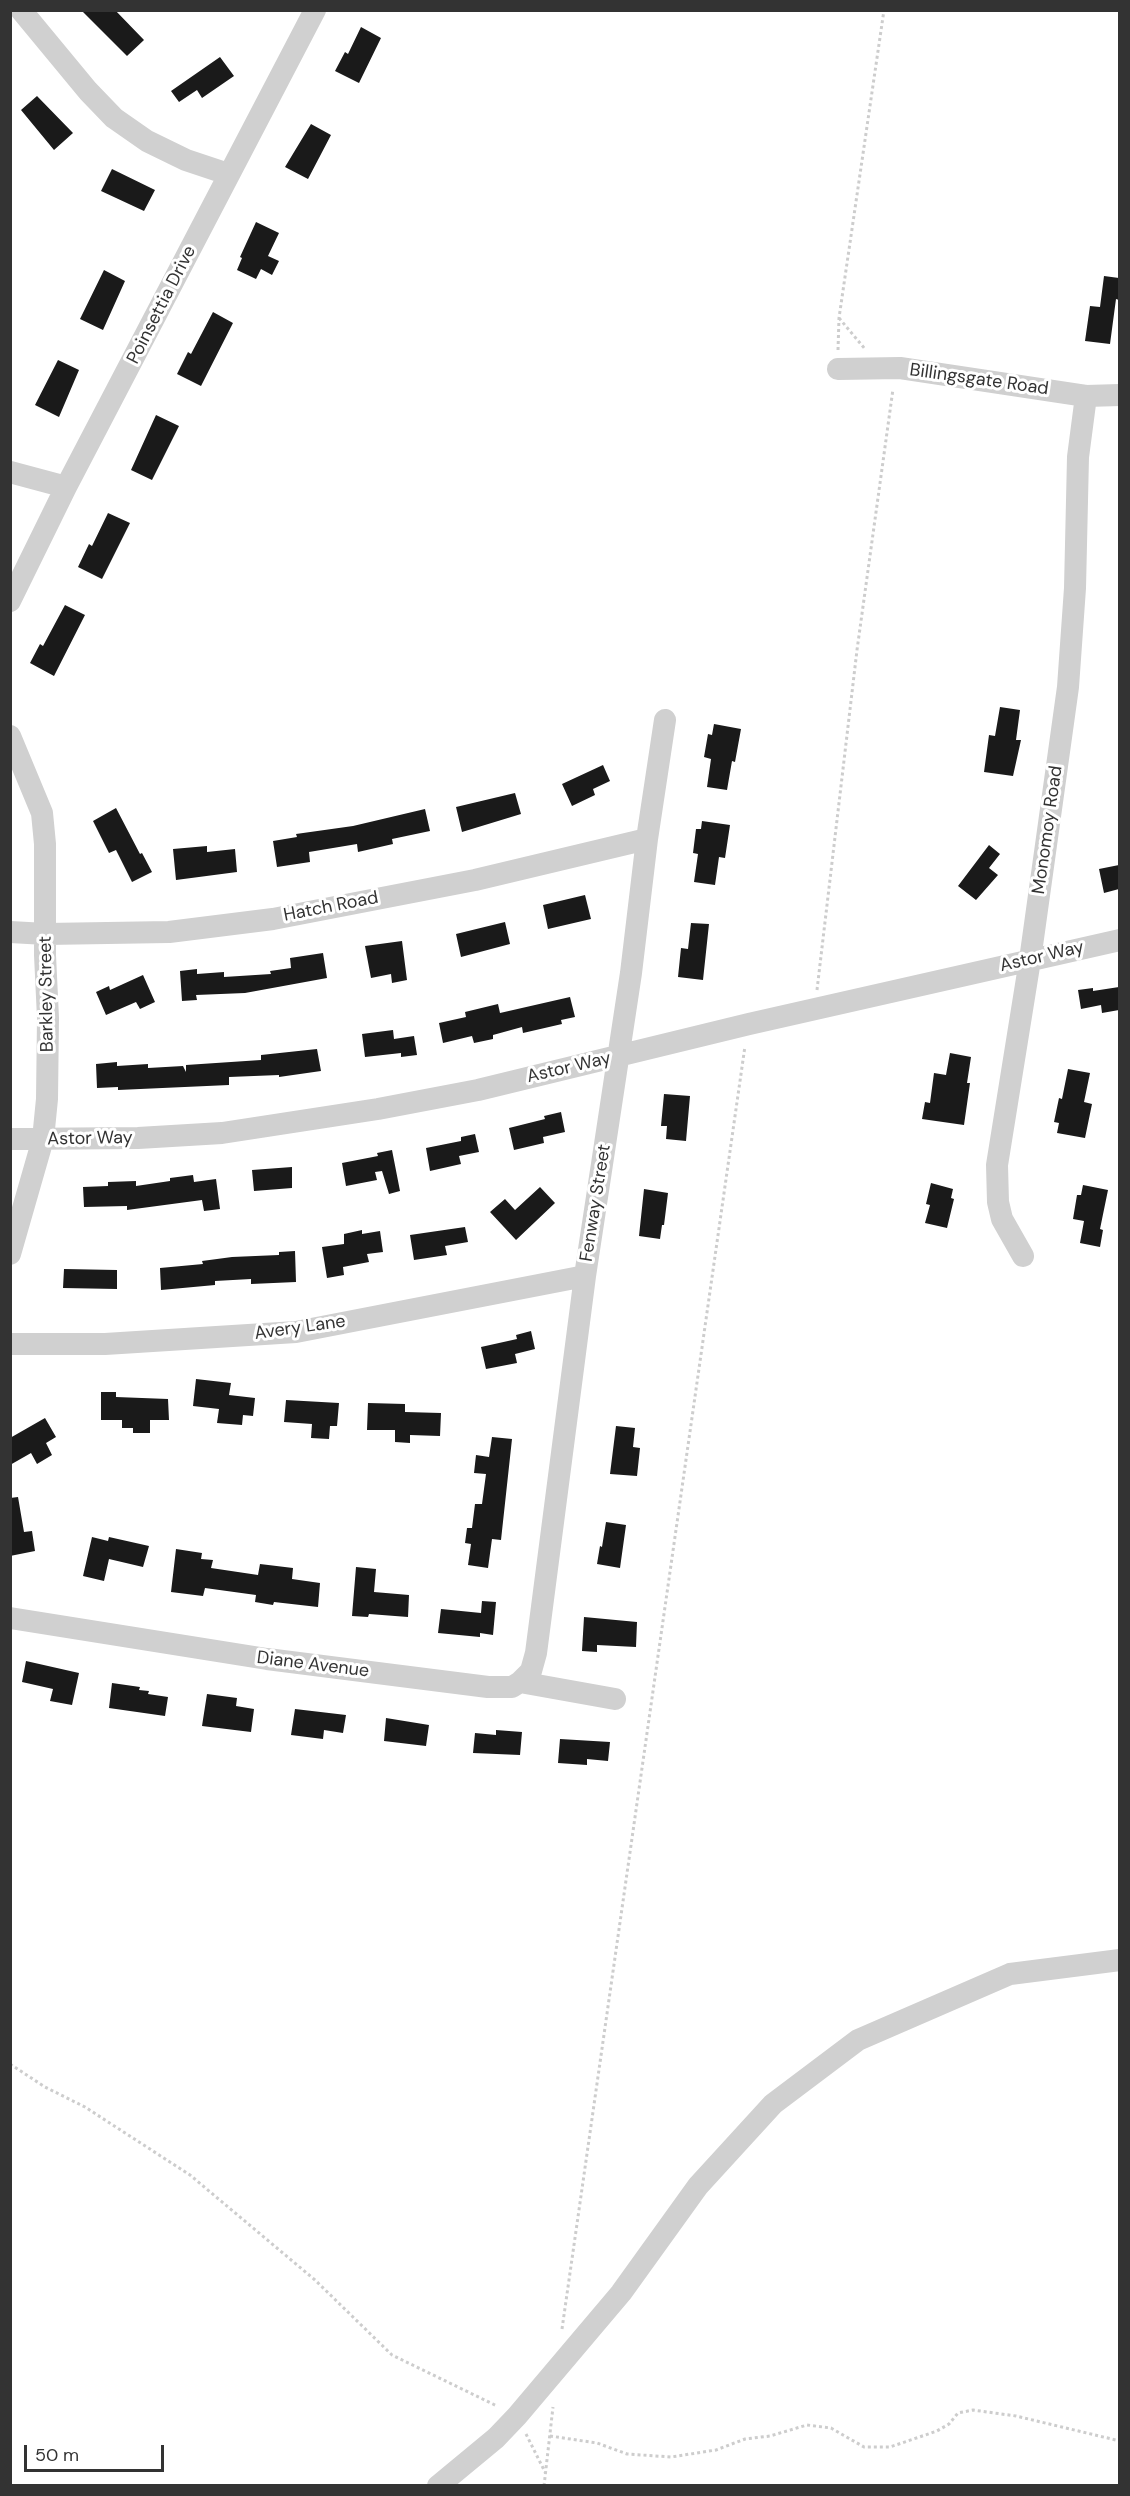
<!DOCTYPE html>
<style>
body{margin:0}
#map{position:relative;width:1130px;height:2496px;overflow:hidden;background:#fff;font-family:"DM Sans",sans-serif}
canvas{display:block}
.frame{position:absolute;inset:0;border:12px solid #333;pointer-events:none}
.scale{position:absolute;left:24px;top:2445px;width:140px;height:27px;box-sizing:border-box;border:3px solid #333;border-top:0;padding-left:8px;font-size:18px;line-height:21px;white-space:nowrap;color:#333;-webkit-text-stroke:4px #fff;paint-order:stroke}
</style>
<div id="map">
<canvas width="1130" height="2496"></canvas>
<div class="frame"></div>
<div class="scale">50 m</div>
</div>
<script>
const c = document.querySelector('canvas').getContext('2d');
c.lineJoin = 'round';
function paint(path, color) { c.fillStyle = color; c.fill(path, 'evenodd'); }
const shape = rows => new Path2D(rows.map(r => 'M' + r).join(''));
function strokePath(path, color, width, dash) { c.strokeStyle = color; c.lineWidth = width; c.lineCap = dash ? 'butt' : 'round'; c.setLineDash(dash || []); c.stroke(path); }
function label(font, color, halo, rows, align = 'center') {
  c.font = font + ' "DM Sans",sans-serif'; c.lineWidth = 6; c.setLineDash([]); c.textBaseline = 'middle'; c.strokeStyle = halo; c.fillStyle = color; for (const [text, x, y, turn = 0] of rows) {
    c.save(); c.translate(x, y); c.rotate((+turn || 0) * Math.PI / 180); c.textAlign = isNaN(turn) ? turn : align; if (halo) c.strokeText(text, 0, 0); c.fillText(text, 0, 0); c.restore();
  }
}
paint(shape([
 [81,10,115,10,144,40,127,56],
 [361,27,381,38,359,83,335,71,345,52,348,54],
 [220,57,234,76,202,98,197,90,179,102,171,91],
 [37,96,73,133,54,150,21,110],
 [311,124,331,135,308,179,285,167],
 [112,169,155,190,144,211,101,191],
 [256,222,279,233,268,256,279,261,272,275,261,269,256,279,237,270,242,258,240,257],
 [104,270,125,281,103,330,80,319],
 [1104,276,1119,278,1119,300,1116,299,1110,344,1085,341,1090,306,1100,307],
 [213,312,233,323,201,386,177,374,188,352,191,354],
 [58,360,79,370,59,417,35,405],
 [156,415,179,426,152,480,131,470],
 [108,513,130,523,102,579,78,567,89,544,92,546],
 [65,605,85,615,54,676,30,663,40,644,43,646],
 [1000,707,1020,710,1016,740,1021,740,1013,776,984,772,989,735,995,736],
 [714,724,741,729,735,762,732,761,727,790,707,787,711,759,704,757,708,734,712,735],
 [603,765,610,781,593,789,595,795,572,806,562,784],
 [515,793,521,814,462,832,456,807],
 [116,808,140,854,142,853,152,872,132,882,116,850,109,853,93,821],
 [425,809,430,831,392,839,393,844,358,852,357,844,309,852,310,862,277,867,273,841,297,837,296,834,353,826],
 [702,821,730,825,725,858,719,857,715,885,694,882,698,854,693,853,696,829,701,829],
 [989,845,1000,854,989,868,998,875,976,900,958,886],
 [207,846,207,852,235,849,237,872,176,880,173,849],
 [1119,865,1119,889,1104,893,1099,869],
 [585,895,591,919,548,929,543,905],
 [505,922,510,944,461,957,456,934],
 [691,923,709,924,703,980,678,977,681,948,688,949],
 [402,941,407,980,392,983,391,974,371,978,365,946],
 [323,953,327,978,245,993,196,995,197,1000,182,1001,180,971,197,969,197,974,224,972,224,977,271,974,270,971,291,968,290,958],
 [143,975,155,1002,140,1009,136,1002,106,1015,96,992,109,986,110,990],
 [1119,987,1119,1010,1102,1013,1101,1005,1081,1009,1078,990,1093,988,1093,991],
 [570,997,575,1017,561,1020,562,1024,523,1033,522,1027,493,1035,493,1039,474,1043,472,1036,443,1043,439,1023,466,1017,465,1012,498,1004,500,1013],
 [393,1030,394,1039,414,1036,417,1055,401,1057,401,1053,365,1057,362,1034],
 [317,1049,321,1071,279,1077,279,1075,229,1077,229,1085,118,1090,118,1087,97,1088,96,1064,117,1062,117,1066,148,1064,148,1068,183,1066,186,1072,186,1065,261,1060,261,1055],
 [950,1053,971,1057,967,1083,970,1083,964,1125,922,1119,925,1102,930,1103,934,1073,946,1075],
 [1068,1069,1090,1073,1084,1102,1092,1104,1085,1138,1057,1133,1059,1123,1054,1122,1059,1098,1062,1099],
 [664,1094,690,1096,686,1141,666,1139,667,1126,661,1126],
 [561,1112,565,1132,543,1137,544,1143,514,1150,509,1128,545,1119,544,1116],
 [475,1134,479,1152,459,1156,461,1164,430,1171,426,1148,461,1141,461,1137],
 [392,1150,400,1191,389,1194,382,1171,375,1172,377,1180,346,1186,342,1163,378,1156,377,1153],
 [292,1167,292,1188,254,1191,252,1170],
 [193,1175,194,1182,216,1179,220,1209,204,1211,202,1200,127,1210,127,1206,84,1207,83,1187,108,1186,108,1182,136,1181,136,1186,170,1181,170,1178],
 [931,1183,953,1189,951,1198,954,1199,947,1228,925,1223,930,1205,926,1204],
 [1083,1185,1108,1190,1100,1229,1103,1230,1100,1247,1080,1243,1084,1221,1073,1219,1077,1195,1081,1195],
 [540,1187,555,1203,516,1240,490,1212,505,1199,515,1210],
 [644,1189,668,1193,664,1225,662,1225,660,1239,639,1236],
 [465,1227,468,1242,445,1246,447,1255,414,1260,410,1235],
 [362,1230,362,1234,380,1231,383,1252,367,1254,369,1262,343,1267,344,1275,327,1278,322,1247,344,1244,344,1234],
 [295,1251,296,1282,251,1284,251,1279,215,1281,215,1285,161,1290,160,1268,203,1264,202,1261,232,1257,279,1255,279,1252],
 [64,1269,117,1270,117,1289,63,1288],
 [531,1331,535,1349,515,1354,517,1363,486,1369,481,1347,517,1339,516,1335],
 [196,1379,231,1383,229,1395,255,1398,253,1416,243,1415,242,1425,217,1423,219,1409,193,1406],
 [101,1392,116,1392,116,1397,168,1399,169,1420,150,1420,150,1433,133,1433,133,1428,122,1428,122,1420,101,1420],
 [286,1400,339,1403,337,1426,330,1426,329,1439,311,1438,312,1424,284,1422],
 [368,1403,405,1404,405,1412,441,1413,440,1436,410,1435,410,1443,395,1442,395,1430,367,1430],
 [45,1418,56,1437,46,1443,52,1455,37,1464,31,1453,10,1465,10,1438],
 [616,1426,635,1428,633,1447,640,1448,637,1476,610,1474],
 [492,1437,512,1439,501,1540,492,1539,488,1568,468,1565,471,1544,465,1543,467,1528,472,1528,475,1504,482,1504,486,1474,474,1473,476,1455,489,1457],
 [18,1497,24,1532,32,1531,35,1551,10,1556,10,1498],
 [606,1522,626,1525,620,1568,597,1564,600,1546,602,1547],
 [92,1537,108,1541,109,1537,149,1546,143,1567,109,1559,104,1581,83,1576],
 [176,1549,202,1553,201,1559,213,1560,211,1568,258,1575,260,1564,293,1568,292,1579,320,1583,318,1607,274,1602,273,1605,255,1602,256,1595,205,1588,203,1596,171,1592],
 [356,1567,376,1569,374,1592,409,1595,408,1617,369,1614,368,1617,352,1616],
 [482,1601,496,1602,493,1635,480,1633,480,1637,438,1633,441,1609,481,1613],
 [584,1617,637,1622,636,1647,597,1645,597,1652,582,1651],
 [26,1661,79,1673,72,1705,50,1701,53,1689,22,1682],
 [112,1683,140,1687,139,1690,149,1691,148,1694,168,1697,165,1716,109,1708],
 [207,1694,237,1698,236,1706,254,1709,251,1732,202,1726],
 [295,1709,346,1715,343,1733,324,1730,323,1739,291,1735],
 [386,1718,429,1725,426,1746,384,1741],
 [496,1730,522,1732,520,1755,473,1753,475,1733,496,1735],
 [560,1739,610,1742,608,1761,587,1759,587,1765,558,1763]
]), '#1a1a1a');
strokePath(shape([
 [839,318,865,349],
 [838,350,839,318,884,10],
 [817,990,857,650,893,389],
 [10,2064,45,2087,85,2107,190,2175,315,2280,392,2355,497,2406],
 [562,2329,745,1046],
 [526,2434,545,2472],
 [550,2436,597,2443,627,2454,671,2457,716,2450,745,2439,770,2436,807,2425,831,2428,864,2447,890,2447,937,2431,949,2424,958,2413,973,2410,1016,2416,1120,2441],
 [544,2486,553,2407]
]), '#cdcdcd', 3, [3, 3]);
strokePath(shape([
 [21,10,88,91,114,118,147,141,186,160,228,174],
 [838,369,900,368,1086,396,1120,395],
 [10,472,66,487],
 [10,601,66,487,315,10],
 [10,736,42,813,45,844,45,955,48,1018,47,1099,43,1139,10,1254],
 [10,932,46,934,169,932,273,919,475,880,647,839],
 [10,1139,138,1138,222,1133,378,1109,478,1090,749,1024,1120,940],
 [1023,1256,1002,1219,998,1202,997,1165,1030,960,1068,687,1075,588,1078,457,1086,396],
 [10,1344,105,1344,296,1332,585,1276],
 [10,1618,267,1659,488,1687,512,1687,520,1682,615,1699],
 [520,1682,531,1671,536,1653,585,1276,631,973,647,839,665,720],
 [438,2486,496,2438,517,2416,621,2293,698,2186,773,2104,858,2040,1010,1974,1120,1960]
]), '#d0d0d0', 22);
label('18px', '#333', '#fff', [
 ["Poinsettia Drive",162,305,-63],
 ["Billingsgate Road",979,380,8],
 ["Monomoy Road",1048,830,-82],
 ["Hatch Road",331,907,-11],
 ["Astor Way",1042,957,-13],
 ["Barkley Street",47,994,-91],
 ["Astor Way",569,1068,-13],
 ["Astor Way",90,1139,-1],
 ["Fenway Street",596,1203,-81],
 ["Avery Lane",300,1328,-8],
 ["Diane Avenue",313,1665,7]
]);
</script>
